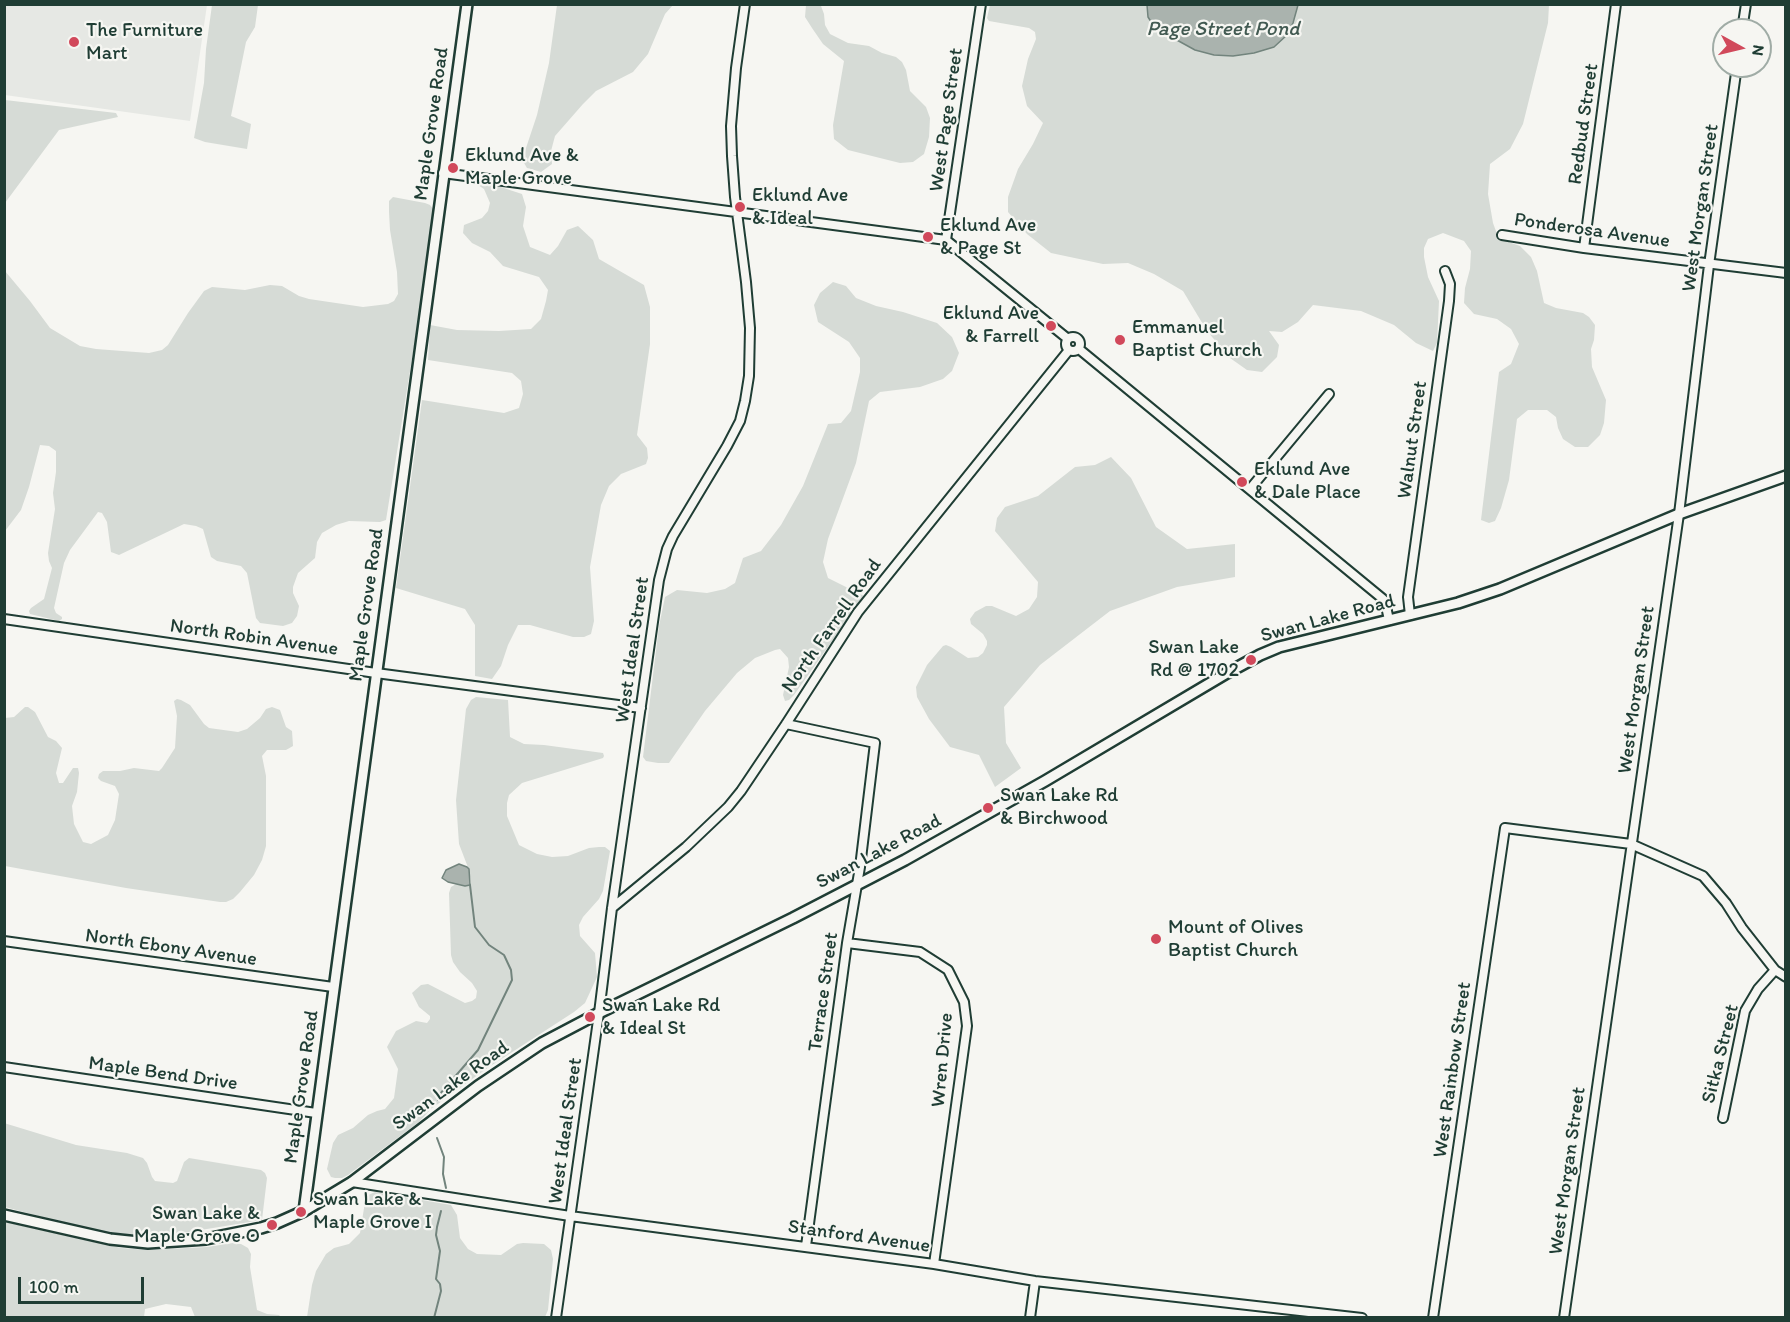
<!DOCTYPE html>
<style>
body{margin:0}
#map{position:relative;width:1790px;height:1322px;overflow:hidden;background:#f6f6f2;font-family:Itim,sans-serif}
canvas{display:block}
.frame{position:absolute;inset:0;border:6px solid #1f3d34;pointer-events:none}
.north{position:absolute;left:1712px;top:18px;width:60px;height:60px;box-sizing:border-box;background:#f6f6f2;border:2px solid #a0aca6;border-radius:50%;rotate:98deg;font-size:16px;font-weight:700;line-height:24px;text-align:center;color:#1f3d34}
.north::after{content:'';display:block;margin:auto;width:21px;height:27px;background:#d1495b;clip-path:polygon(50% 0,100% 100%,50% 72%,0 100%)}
.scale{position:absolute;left:18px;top:1277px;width:126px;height:27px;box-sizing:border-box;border:3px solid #1f3d34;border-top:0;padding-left:8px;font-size:18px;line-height:21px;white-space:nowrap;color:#1f3d34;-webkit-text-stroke:4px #f6f6f2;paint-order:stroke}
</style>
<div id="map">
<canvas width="1790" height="1322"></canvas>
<div class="frame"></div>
<div class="north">N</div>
<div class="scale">100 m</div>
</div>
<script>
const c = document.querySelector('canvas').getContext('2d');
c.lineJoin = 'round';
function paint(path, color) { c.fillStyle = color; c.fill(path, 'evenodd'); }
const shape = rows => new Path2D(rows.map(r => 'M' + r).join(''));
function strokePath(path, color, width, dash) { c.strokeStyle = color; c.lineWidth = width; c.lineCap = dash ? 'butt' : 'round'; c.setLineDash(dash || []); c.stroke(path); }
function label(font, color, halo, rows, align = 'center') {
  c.font = font + ' Itim,sans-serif'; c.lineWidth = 4.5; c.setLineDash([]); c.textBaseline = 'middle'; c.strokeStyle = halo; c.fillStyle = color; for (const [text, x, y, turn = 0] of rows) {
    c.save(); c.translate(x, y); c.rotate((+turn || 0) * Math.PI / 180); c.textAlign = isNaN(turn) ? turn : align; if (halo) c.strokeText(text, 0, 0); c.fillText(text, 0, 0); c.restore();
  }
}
paint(shape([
 [5,4,207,5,190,121,5,95]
]), '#e6e8e4');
paint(shape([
 [212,5,258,5,255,27,246,42,231,116,251,124,247,149,205,142,194,138,204,83,206,49],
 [557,5,673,5,665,14,648,54,633,72,596,91,583,104,555,136,551,151,552,164,541,172,527,168,524,163,523,157,537,115,549,63],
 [806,5,821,6,824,14,825,25,830,34,848,43,869,46,882,53,896,57,902,62,906,70,910,91,926,107,930,118,929,137,924,154,913,162,900,163,848,150,834,139,833,125,844,61,823,44,812,28,805,17],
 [990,5,1147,5,1148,10,1287,35,1298,5,1549,5,1548,23,1523,124,1510,149,1490,164,1488,194,1493,223,1497,234,1503,240,1520,246,1531,257,1537,271,1544,303,1556,308,1583,313,1589,317,1595,325,1594,340,1591,349,1592,367,1606,400,1604,423,1600,435,1588,447,1575,447,1563,439,1558,428,1556,417,1547,410,1528,410,1517,419,1509,480,1501,508,1495,521,1489,523,1481,520,1499,372,1511,364,1519,344,1511,329,1497,319,1474,314,1464,303,1465,288,1470,269,1471,251,1464,241,1443,233,1428,239,1424,248,1424,257,1428,277,1439,301,1437,343,1433,351,1416,343,1394,325,1361,311,1313,305,1298,322,1282,332,1269,331,1279,345,1277,357,1262,372,1247,370,1230,358,1207,331,1183,291,1154,274,1128,263,1103,264,1051,253,1027,234,1008,212,1008,197,1018,169,1033,144,1043,123,1027,106,1022,86,1028,59,1036,39,1035,32,1029,28,989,21,987,18],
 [5,100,116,113,118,117,59,130,5,203],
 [479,180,522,194,526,207,523,226,530,247,550,255,558,246,567,230,578,226,593,240,599,259,644,285,650,307,650,344,637,435,647,448,648,458,646,464,621,474,609,486,601,505,590,567,594,621,591,634,584,637,573,637,530,625,518,625,508,645,501,666,492,679,475,676,475,625,465,609,396,588,422,400,504,413,519,408,523,394,521,381,512,373,428,360,430,325,457,330,499,331,531,329,541,319,546,301,548,290,539,277,503,266,490,252,472,243,463,233,464,225,482,218,488,211,490,203,484,189,478,185],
 [393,197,425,203,430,205,434,210,421,303,386,520,380,522,349,521,336,525,322,533,317,542,315,558,298,573,293,587,293,593,299,606,297,616,292,623,283,626,260,623,256,618,247,573,241,566,217,561,211,557,203,529,196,526,184,524,119,555,111,552,107,522,102,513,98,512,70,550,64,563,54,608,56,613,62,617,62,619,59,621,30,614,29,611,31,608,44,599,52,568,49,561,48,553,55,509,53,493,56,472,56,451,49,446,40,445,29,487,21,510,5,531,5,271,30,301,50,328,80,346,96,349,149,353,162,350,168,345,188,313,204,291,212,287,245,290,270,285,282,286,299,296,309,299,363,307,388,304,394,301,398,294,397,272,390,230,389,212,389,201],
 [833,282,846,286,856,298,876,306,903,312,937,323,952,337,959,353,952,371,943,379,920,387,880,392,869,401,856,463,828,539,823,562,828,578,864,596,794,695,789,700,785,701,783,695,789,667,788,658,780,649,775,650,755,658,737,673,705,711,669,763,658,763,646,761,643,757,659,626,665,597,677,590,707,593,725,589,735,583,743,558,761,551,781,525,803,486,828,424,841,423,851,411,860,372,860,358,849,342,818,322,814,305,820,293],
 [1111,457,1131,478,1156,527,1187,549,1235,544,1235,577,1177,587,1110,611,1040,665,1004,707,1006,743,1021,768,995,787,979,755,950,747,929,719,917,697,916,687,927,665,943,646,946,645,951,647,968,658,978,657,983,653,987,645,987,641,983,634,971,624,970,619,975,612,986,606,992,606,1016,616,1029,609,1037,597,1038,582,995,531,997,518,1005,507,1038,496,1075,467,1095,465],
 [476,697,508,700,510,737,524,744,544,745,603,753,604,756,603,758,522,783,509,795,507,803,507,816,519,845,537,854,552,857,568,856,589,848,599,847,605,847,610,851,603,891,599,899,583,917,579,925,580,936,595,953,597,977,585,1003,574,1012,486,1069,431,1109,419,1122,348,1175,342,1178,335,1178,331,1177,327,1169,333,1143,338,1135,353,1128,368,1115,377,1111,385,1109,394,1098,398,1069,387,1047,396,1031,416,1021,427,1023,430,1019,430,1016,419,1007,412,993,421,985,428,984,465,1003,472,1001,476,998,477,991,472,983,460,972,453,962,451,955,449,893,451,887,456,884,465,886,471,883,469,870,459,844,456,800,466,709,471,700],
 [177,699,181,700,190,705,204,724,209,728,238,732,247,729,260,718,266,709,272,707,280,710,286,727,292,731,293,746,286,750,267,750,262,756,266,776,266,846,262,860,254,875,240,892,233,899,226,902,220,902,126,888,5,866,5,718,14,717,25,707,28,707,35,712,48,737,56,741,62,748,56,773,59,783,63,783,73,768,78,768,79,773,77,792,72,806,74,824,83,842,91,844,108,835,115,820,119,794,115,786,101,781,98,778,99,774,103,771,120,771,134,768,159,771,162,768,175,748,177,716,174,701],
 [4,1123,76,1145,127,1153,143,1158,147,1163,152,1177,155,1181,173,1183,177,1181,184,1162,189,1158,261,1170,265,1173,267,1178,262,1220,164,1236,136,1235,106,1232,68,1224,5,1207],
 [375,1192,451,1205,457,1215,460,1238,468,1249,477,1254,501,1255,517,1244,523,1243,544,1244,551,1250,553,1259,548,1310,545,1317,307,1317,312,1285,316,1271,326,1254,334,1248,349,1244,360,1233,366,1196],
 [5,1222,121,1248,149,1250,207,1247,233,1243,241,1244,248,1248,251,1254,250,1267,257,1310,267,1314,279,1315,281,1317,195,1317,191,1307,166,1304,145,1309,144,1317,5,1317]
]), '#d6dbd6');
const water = shape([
 [1147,5,1147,4,1298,5,1293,23,1287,35,1274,47,1254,53,1233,56,1214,55,1195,50,1155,28,1148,17,1147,5],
 [459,864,467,867,469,869,470,885,465,886,448,882,442,878,446,870,459,864]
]);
paint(water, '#aab3ae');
strokePath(water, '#72847d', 1.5);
strokePath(shape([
 [438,1100,440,1094,478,1050,512,980,511,970,504,955,489,945,475,927,470,885],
 [437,1138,444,1157,443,1174,446,1188],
 [434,1318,441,1291,440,1284,436,1279,440,1251,436,1235,437,1227,441,1211]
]), '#72847d', 2);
const minor = shape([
 [1742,30,1746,4],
 [443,173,946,240,1068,339],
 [1502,235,1584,248,1786,273],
 [946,240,981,4],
 [1584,248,1616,4],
 '1066 344a7 7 0 1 1 14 0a7 7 0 1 1-14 0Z',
 [1079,349,1383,599,1385,602,1389,620],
 [1250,489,1329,394],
 [1410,615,1408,597,1449,301,1450,284,1445,271],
 [4,619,376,673,641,708],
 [786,724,875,743,860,867,847,943,806,1246],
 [612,908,686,847,728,807,741,791,786,724,858,612,1069,350],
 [4,941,333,987],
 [847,943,920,952,948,970,964,1002,967,1026,934,1264],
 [4,1067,316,1113],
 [1723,1118,1745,1011,1758,989,1775,970],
 [352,1182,570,1216,934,1264,1035,1281,1362,1318],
 [556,1318,599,1013,612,908,659,580,667,549,673,536,727,446,740,421,745,401,749,376,750,328,746,282,735,197,732,156,731,126,736,68,745,4],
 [1030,1318,1035,1281],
 [1433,1318,1505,828,1631,844,1703,876,1726,903,1742,928,1775,970,1786,977],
 [1564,1318,1679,514,1709,265,1737,66]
]);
const tertiary = shape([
 [304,1211,467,4],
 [4,1215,110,1239,148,1243,206,1239,261,1228,277,1223,304,1211,352,1182,478,1086,542,1043,599,1013,793,918,905,860,1045,781,1227,673,1260,655,1279,647,1458,603,1500,589,1679,514,1786,476]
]);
strokePath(minor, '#1f3d34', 12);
strokePath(tertiary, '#1f3d34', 14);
strokePath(minor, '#f6f6f2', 8);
strokePath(tertiary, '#f6f6f2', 9);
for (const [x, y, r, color] of [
 [74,42,6,"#d1495b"],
 [453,168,6,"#d1495b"],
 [740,207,6,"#d1495b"],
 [928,237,6,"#d1495b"],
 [1051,326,6,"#d1495b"],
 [1120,340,6,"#d1495b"],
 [1242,482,6,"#d1495b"],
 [1251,660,6,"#d1495b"],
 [988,808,6,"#d1495b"],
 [1156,939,6,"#d1495b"],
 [590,1017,6,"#d1495b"],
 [301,1212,6,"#d1495b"],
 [272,1225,6,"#d1495b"]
]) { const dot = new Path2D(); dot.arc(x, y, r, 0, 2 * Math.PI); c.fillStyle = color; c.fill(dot); strokePath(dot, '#f6f6f2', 2); }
label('20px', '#1f3d34', '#f6f6f2', [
 ["The Furniture",86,31],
 ["Mart",86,54],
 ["Eklund Ave &",465,156],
 ["Maple Grove",465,179],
 ["Eklund Ave",752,196],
 ["& Ideal",752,219],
 ["Eklund Ave",940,226],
 ["& Page St",940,249],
 ["Eklund Ave",1039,314,"right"],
 ["& Farrell",1039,337,"right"],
 ["Emmanuel",1132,328],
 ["Baptist Church",1132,351],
 ["Eklund Ave",1254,470],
 ["& Dale Place",1254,493],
 ["Swan Lake",1239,648,"right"],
 ["Rd @ 1702",1239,671,"right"],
 ["Swan Lake Rd",1000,796],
 ["& Birchwood",1000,819],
 ["Mount of Olives",1168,928],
 ["Baptist Church",1168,951],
 ["Swan Lake Rd",602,1006],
 ["& Ideal St",602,1029],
 ["Swan Lake &",313,1200],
 ["Maple Grove I",313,1223],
 ["Swan Lake &",260,1214,"right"],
 ["Maple Grove O",260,1237,"right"]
], 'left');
label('20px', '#1f3d34', '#f6f6f2', [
 ["West Page Street",947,120,-82],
 ["Maple Grove Road",432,124,-82],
 ["Redbud Street",1584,124,-82],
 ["West Morgan Street",1701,208,-82],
 ["Ponderosa Avenue",1592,231,8],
 ["Walnut Street",1413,440,-82],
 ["Maple Grove Road",367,605,-82],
 ["Swan Lake Road",1328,619,-15],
 ["North Farrell Road",832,626,-55],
 ["North Robin Avenue",254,638,8],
 ["West Ideal Street",633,650,-82],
 ["West Morgan Street",1637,690,-82],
 ["Swan Lake Road",879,852,-28],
 ["North Ebony Avenue",171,948,8],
 ["Terrace Street",824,992,-82],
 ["Sitka Street",1721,1054,-76],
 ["Wren Drive",943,1060,-85],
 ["West Rainbow Street",1453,1070,-82],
 ["Maple Bend Drive",163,1074,8],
 ["Swan Lake Road",451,1086,-36],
 ["Maple Grove Road",302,1087,-82],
 ["West Ideal Street",566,1131,-82],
 ["West Morgan Street",1568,1171,-82],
 ["Stanford Avenue",859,1237,8]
]);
label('italic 21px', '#425a52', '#f6f6f2', [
 ["Page Street Pond",1223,30]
]);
</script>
